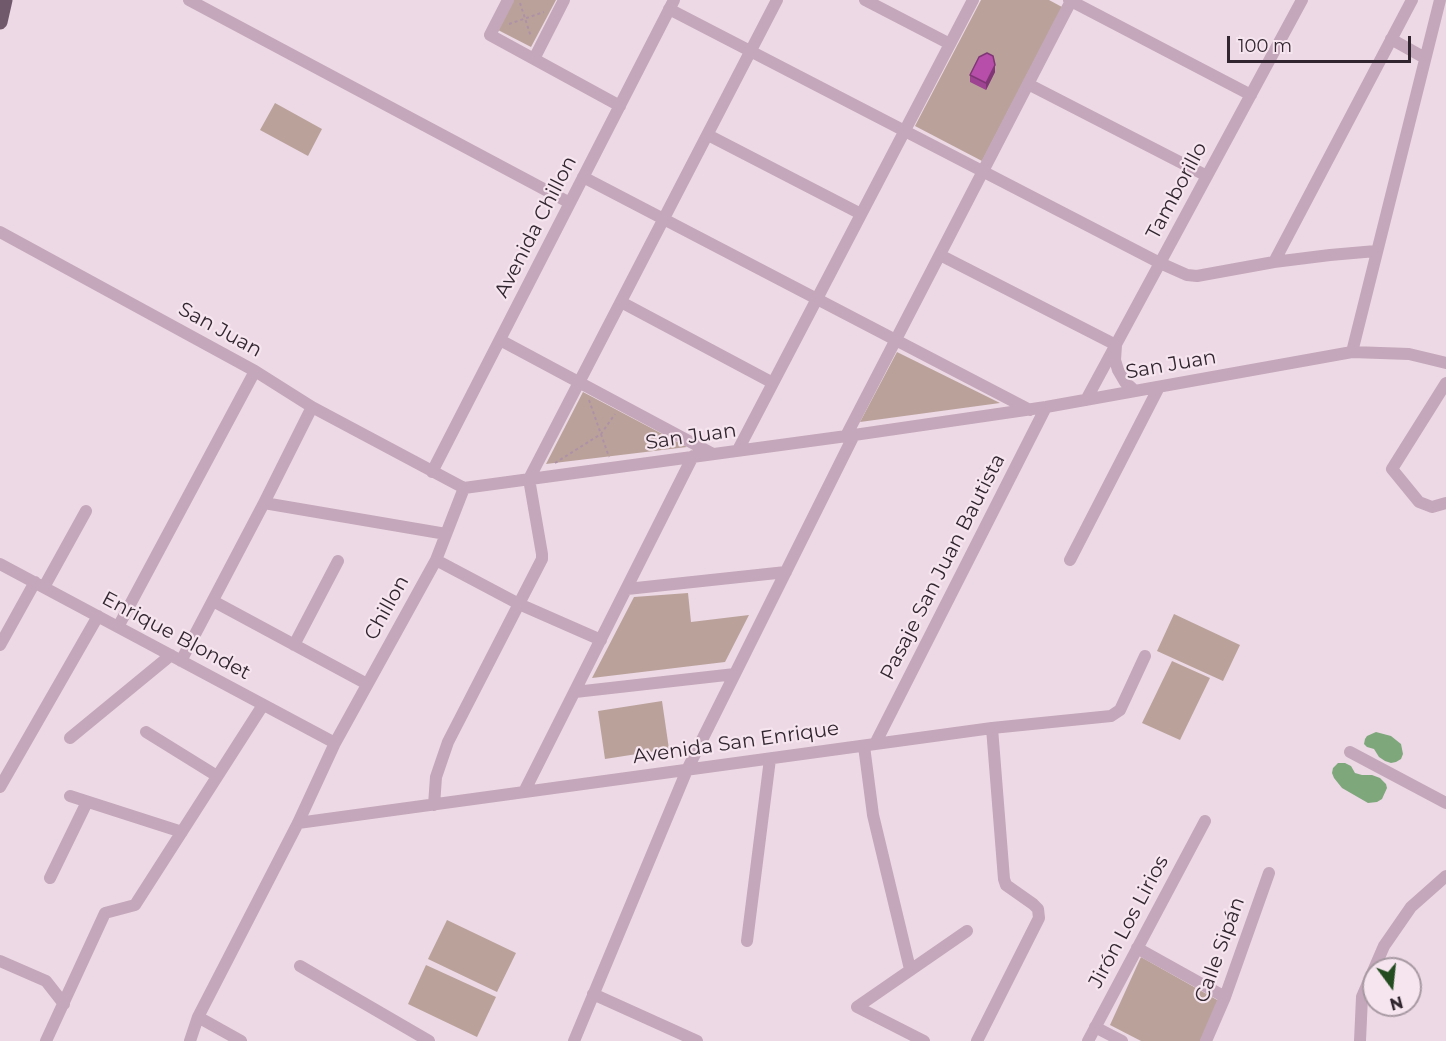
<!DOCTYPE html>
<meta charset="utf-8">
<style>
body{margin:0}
#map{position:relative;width:1446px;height:1041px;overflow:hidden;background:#edd9e5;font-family:Montserrat,sans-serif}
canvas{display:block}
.north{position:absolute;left:1362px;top:957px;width:60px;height:60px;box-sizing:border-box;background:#f6e5ef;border:2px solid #a799a2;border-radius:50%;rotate:165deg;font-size:16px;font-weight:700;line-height:24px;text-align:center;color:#31262f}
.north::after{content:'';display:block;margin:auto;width:21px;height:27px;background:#234d21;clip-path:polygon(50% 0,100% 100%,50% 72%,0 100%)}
.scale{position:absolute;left:1227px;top:36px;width:184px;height:27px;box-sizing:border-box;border:3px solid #31262f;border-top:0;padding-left:8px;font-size:18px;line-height:21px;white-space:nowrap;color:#31262f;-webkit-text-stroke:4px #f6e5ef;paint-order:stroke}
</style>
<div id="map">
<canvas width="1446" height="1041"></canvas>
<div class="north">N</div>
<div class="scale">100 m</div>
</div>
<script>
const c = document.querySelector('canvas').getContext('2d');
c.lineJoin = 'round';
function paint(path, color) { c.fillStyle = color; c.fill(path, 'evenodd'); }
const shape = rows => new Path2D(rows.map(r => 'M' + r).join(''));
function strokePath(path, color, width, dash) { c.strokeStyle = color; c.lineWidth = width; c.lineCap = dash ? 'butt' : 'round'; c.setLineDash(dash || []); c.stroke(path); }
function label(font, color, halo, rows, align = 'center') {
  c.font = font + ' Montserrat,sans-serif'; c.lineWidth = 4.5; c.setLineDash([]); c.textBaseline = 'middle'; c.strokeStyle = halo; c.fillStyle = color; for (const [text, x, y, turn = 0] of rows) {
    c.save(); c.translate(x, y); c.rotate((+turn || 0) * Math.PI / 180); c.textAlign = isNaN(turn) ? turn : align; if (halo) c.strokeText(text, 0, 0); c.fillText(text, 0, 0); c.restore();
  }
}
paint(shape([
 [513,0,556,0,531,47,498,30],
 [981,0,1049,0,1062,7,982,161,915,126],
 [275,103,322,129,308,156,260,130],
 [897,352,1000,403,860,422],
 [583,392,687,447,546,464],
 [688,593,691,622,749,615,725,662,592,678,634,597],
 [1174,614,1240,645,1223,681,1157,651],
 [1172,661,1210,678,1180,740,1142,723],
 [662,701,669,749,605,759,598,711],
 [447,920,516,953,497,992,428,959],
 [1141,957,1219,1001,1200,1041,1141,1041,1110,1025],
 [426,965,496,997,477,1037,408,1004]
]), '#baa29b');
paint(shape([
 [1376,732,1391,736,1401,744,1403,754,1401,759,1396,762,1391,763,1385,761,1379,757,1374,749,1367,747,1364,744,1365,739,1367,736],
 [1338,763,1345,763,1351,766,1355,773,1362,775,1372,775,1380,778,1386,784,1387,788,1382,799,1377,802,1368,803,1342,788,1334,778,1332,773,1333,768]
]), '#7fa77c');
strokePath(shape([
 [520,3,531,37],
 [509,24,544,12],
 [589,400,609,457],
 [555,463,601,434,615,414]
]), '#af91a6', 2, [3, 3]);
strokePath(shape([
 [189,0,570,203],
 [508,0,490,35,620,106],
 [865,0,950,44],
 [1069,0,1251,95],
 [669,9,1160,263,1187,275,1197,276,1274,262,1330,255,1376,251],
 [1391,39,1425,58],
 [534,59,564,0],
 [1028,84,1207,176],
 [708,135,861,214],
 [583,177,1030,410],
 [0,232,255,371,312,407,464,488,854,435,1046,407,1352,352,1409,354,1446,363],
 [940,255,1116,345,1115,360,1118,370,1125,382,1135,391],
 [1274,262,1412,0],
 [621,302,773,383],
 [500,340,713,454],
 [1352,352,1440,0],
 [1446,383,1392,469,1419,502,1432,507,1446,503],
 [1086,400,1302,0],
 [846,436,1071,1],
 [738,450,973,0],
 [432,472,674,0],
 [264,503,446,534],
 [436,560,519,604,601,640],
 [1070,560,1159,387],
 [0,564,335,743],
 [44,587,86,511],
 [627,589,786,572],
 [213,601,367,684],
 [118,627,255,371],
 [0,645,35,582],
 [294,645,338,561],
 [181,661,264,503,312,407],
 [575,692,735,674],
 [146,732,217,776],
 [70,738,171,655],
 [875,744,1046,407],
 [864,746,873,815,910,969],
 [1350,752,1446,803],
 [0,787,98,616],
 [524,792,693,456],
 [70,796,182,832],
 [434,805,436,777,448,742,542,559,542,554,529,479,777,0],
 [298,823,992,728,1111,716,1120,710,1145,656],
 [50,878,87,802],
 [747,941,770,759],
 [1137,948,1225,997],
 [0,961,46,981,64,1004],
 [300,966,429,1041],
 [593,994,697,1041],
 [198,1017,241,1041],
 [1095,1027,1122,1041],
 [46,1041,105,913,135,905,263,705],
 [190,1041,198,1017,298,823,335,743,436,560,464,488],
 [574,1041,687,770,854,435],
 [924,1041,857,1007,967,931],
 [977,1041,1039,918,1038,909,1033,904,1006,885,1004,879,992,728],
 [1088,1041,1205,821],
 [1206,1041,1225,997,1269,873],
 [1360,1041,1362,997,1384,946,1411,907,1446,876]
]), '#c4a7ba', 12);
strokePath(shape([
 [0,22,5,0]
]), '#71596c', 15);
paint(shape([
 [995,72,986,90,970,82,970,75]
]), '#9d4391');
paint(shape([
 [995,65,995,72,986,90,986,83]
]), '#803776');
const building = shape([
 [987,53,993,56,995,65,986,83,970,75,979,57,987,53]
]);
paint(building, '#b74ea9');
strokePath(building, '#803776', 1.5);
label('20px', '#31262f', '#f6e5ef', [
 ["Tamborillo",1177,191,-62],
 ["Avenida Chillon",536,227,-63],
 ["San Juan",220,330,29],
 ["San Juan",1171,365,-10],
 ["San Juan",691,437,-8],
 ["Pasaje San Juan Bautista",943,567,-63],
 ["Chillon",387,608,-61],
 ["Enrique Blondet",176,636,28],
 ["Avenida San Enrique",736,743,-8],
 ["Jirón Los Lirios",1129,922,-62],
 ["Calle Sipán",1220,950,-70]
]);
</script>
